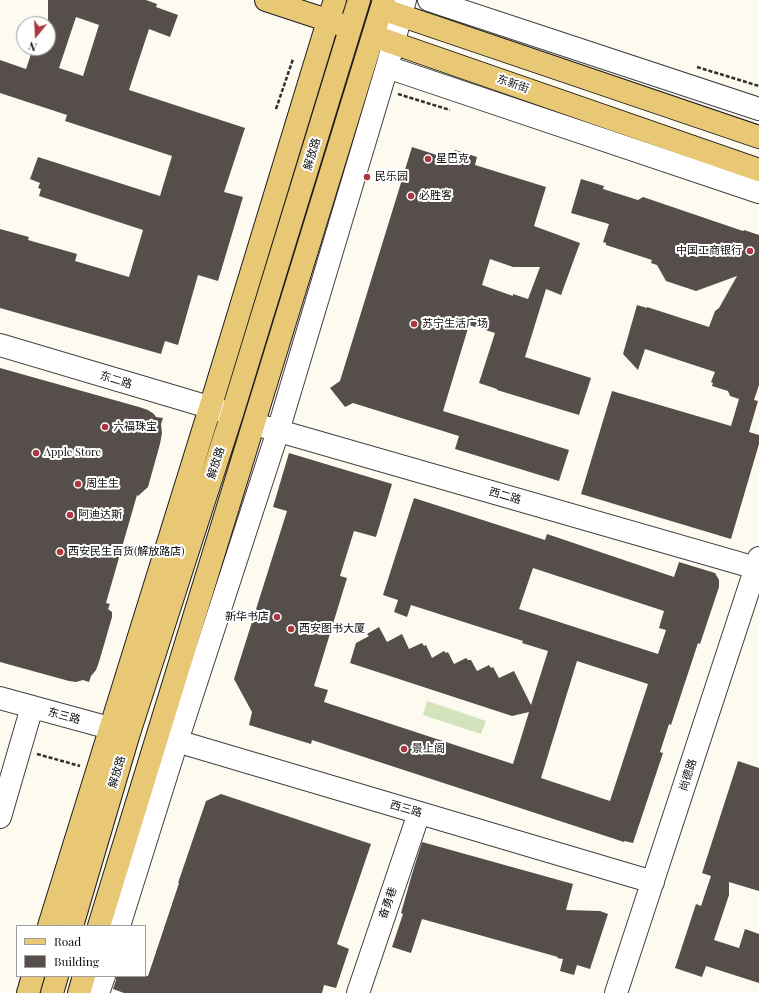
<!DOCTYPE html>
<meta charset="utf-8">
<style>
body{margin:0}
#map{position:relative;width:759px;height:993px;overflow:hidden;background:#fdfaf0;font-family:"Playfair Display",serif}
canvas{display:block}
.legend{position:absolute;left:16px;top:925px;width:130px;height:52px;box-sizing:border-box;background:#fff;border:1px solid #9e9e9e;margin:0;padding:5px 7px;list-style:none;font-size:12px;color:#0d0d0d}
.legend li{display:flex;align-items:center;gap:8px;height:20px}
.legend b{width:20px;border:1px solid #9e9e9e}
.north{position:absolute;left:16px;top:16px;width:40px;height:40px;box-sizing:border-box;background:#fff;border:1px solid #9e9e9e;border-radius:50%;rotate:198deg;font-size:11px;font-weight:700;line-height:16px;text-align:center;color:#0d0d0d}
.north::after{content:'';display:block;margin:auto;width:14px;height:18px;background:#ad3641;clip-path:polygon(50% 0,100% 100%,50% 72%,0 100%)}
</style>
<div id="map">
<canvas width="759" height="993"></canvas>
<ul class="legend">
<li><b style="height:5px;background:#e8c775"></b>Road</li>
<li><b style="height:11px;background:#554e4b"></b>Building</li>
</ul>
<div class="north">N</div>
</div>
<script>
const c = document.querySelector('canvas').getContext('2d');
c.lineJoin = 'round';
function paint(path, color) { c.fillStyle = color; c.fill(path, 'evenodd'); }
const shape = rows => new Path2D(rows.map(r => 'M' + r).join(''));
function strokePath(path, color, width, dash) { c.strokeStyle = color; c.lineWidth = width; c.lineCap = dash ? 'butt' : 'round'; c.setLineDash(dash || []); c.stroke(path); }
function label(font, color, halo, rows, align = 'center') {
  c.font = font + ' "Playfair Display","Noto Sans SC",serif'; c.lineWidth = 4; c.setLineDash([]); c.textBaseline = 'middle'; c.strokeStyle = halo; c.fillStyle = color; for (const [text, x, y, turn = 0] of rows) {
    c.save(); c.translate(x, y); c.rotate((+turn || 0) * Math.PI / 180); c.textAlign = isNaN(turn) ? turn : align; if (halo) c.strokeText(text, 0, 0); c.fillText(text, 0, 0); c.restore();
  }
}
paint(shape([
 [427,701,486,721,481,734,423,715]
]), '#d3e4bd');
paint(shape([
 [48,0,146,0,157,4,156,7,178,15,170,37,149,29,129,90,245,128,224,192,243,197,218,281,198,275,178,345,165,341,161,354,0,308,0,229,29,237,28,240,77,254,75,261,129,277,143,230,39,196,41,189,38,188,40,183,30,179,38,157,160,196,172,156,65,121,67,115,0,93,0,60,26,69,33,48,48,48],
 [76,17,99,25,83,76,59,68],
 [412,147,452,160,455,150,477,157,475,165,546,187,534,226,580,243,561,295,546,289,525,357,591,378,579,415,497,390,497,389,479,383,495,333,469,325,443,411,569,450,559,481,455,449,459,436,353,403,345,407,330,388,340,381],
 [490,259,513,267,540,267,528,299,513,294,513,296,482,285],
 [581,179,604,186,603,189,638,200,643,197,743,231,744,230,759,235,759,385,754,400,758,401,749,432,759,435,759,444,731,539,581,494,612,391,731,426,739,399,730,396,728,391,712,386,713,383,711,382,715,372,645,349,638,370,623,354,637,305,647,308,647,307,709,327,715,311,719,308,737,276,696,291,666,281,657,265,651,263,652,260,606,245,606,243,603,242,609,224,571,213],
 [0,368,139,407,148,410,154,414,156,417,163,418,161,424,162,433,160,444,148,487,138,496,137,495,106,603,110,604,108,609,112,612,112,617,99,662,96,670,91,676,89,682,83,680,76,682,69,681,0,662],
 [289,453,392,484,376,537,354,531,340,576,347,578,314,686,328,690,324,702,513,764,529,712,512,716,350,663,356,643,369,636,367,634,379,627,387,642,402,634,409,649,422,643,424,646,426,645,432,658,444,651,446,653,448,652,454,664,466,658,468,660,471,660,477,671,489,665,491,668,493,667,499,678,514,671,531,705,548,651,522,643,523,641,411,605,407,617,394,612,398,600,383,595,414,498,545,540,547,534,674,577,679,562,715,573,719,580,719,587,700,644,698,643,671,725,669,724,660,752,663,753,633,843,624,841,624,842,312,740,311,744,249,725,252,712,234,679,287,511,273,507],
 [533,568,664,611,659,628,666,630,658,654,519,609],
 [577,661,648,684,610,801,541,778],
 [738,761,759,768,759,891,729,882,729,895,714,940,739,948,745,929,759,934,759,983,706,966,702,977,675,968,696,904,701,906,711,876,702,873],
 [221,794,371,844,337,944,349,949,336,988,324,985,322,993,124,993,113,989,116,980,116,976,148,976,179,883,178,883,206,801],
 [422,842,573,884,566,910,600,911,608,914,590,969,577,965,574,975,560,971,563,959,557,958,558,957,422,919,411,953,392,947,403,914,401,913,412,874]
]), '#554e4b');
const minor = shape([
 [429,0,759,109],
 [387,67,759,192],
 [0,345,229,413],
 [265,427,756,568],
 [0,698,128,733],
 [163,737,653,882],
 [0,817,32,707],
 [119,926,177,741,278,431,387,67,405,0],
 [98,993,104,976],
 [358,993,419,813],
 [616,993,759,558]
]);
const major = shape([
 [266,0,342,25],
 [382,9,759,137],
 [373,36,759,170],
 [49,926,210,408,328,21,335,0],
 [72,926,129,733,232,414,359,0],
 [99,926,384,0],
 [28,993,33,976],
 [52,993,57,976],
 [79,993,84,976]
]);
strokePath(minor, '#404040', 24);
strokePath(major, '#1e1e1e', 24);
strokePath(shape([
 [697,67,759,86],
 [398,94,450,110],
 [276,109,293,59],
 [37,754,80,766]
]), '#2f2f2f', 2.5, [4, 2]);
strokePath(minor, '#fff', 22);
strokePath(major, '#e8c775', 22);
for (const [x, y, r, color] of [
 [428,159,4,"#ad3641"],
 [367,177,4,"#ad3641"],
 [411,196,4,"#ad3641"],
 [750,251,4,"#ad3641"],
 [414,324,4,"#ad3641"],
 [105,427,4,"#ad3641"],
 [36,453,4,"#ad3641"],
 [78,484,4,"#ad3641"],
 [70,515,4,"#ad3641"],
 [60,552,4,"#ad3641"],
 [277,617,4,"#ad3641"],
 [291,629,4,"#ad3641"],
 [404,749,4,"#ad3641"]
]) { const dot = new Path2D(); dot.arc(x, y, r, 0, 2 * Math.PI); c.fillStyle = color; c.fill(dot); strokePath(dot, '#fff', 1.5); }
label('11px', '#0d0d0d', '#fff', [
 ["东新街",513,84,19],
 ["解放路",312,154,-73],
 ["东二路",116,380,17],
 ["解放路",216,463,-72],
 ["西二路",505,496,16],
 ["东三路",64,716,15],
 ["解放路",117,772,-73],
 ["尚德路",688,775,-72],
 ["西三路",406,809,16],
 ["奋勇巷",388,903,-71]
]);
label('11px', '#0d0d0d', '#fff', [
 ["星巴克",436,159],
 ["民乐园",375,177],
 ["必胜客",419,196],
 ["中国工商银行",742,251,"right"],
 ["苏宁生活广场",422,324],
 ["六福珠宝",113,427],
 ["Apple Store",44,453],
 ["周生生",86,484],
 ["阿迪达斯",78,515],
 ["西安民生百货(解放路店)",68,552],
 ["新华书店",269,617,"right"],
 ["西安图书大厦",299,629],
 ["景上阁",412,749]
], 'left');
</script>
